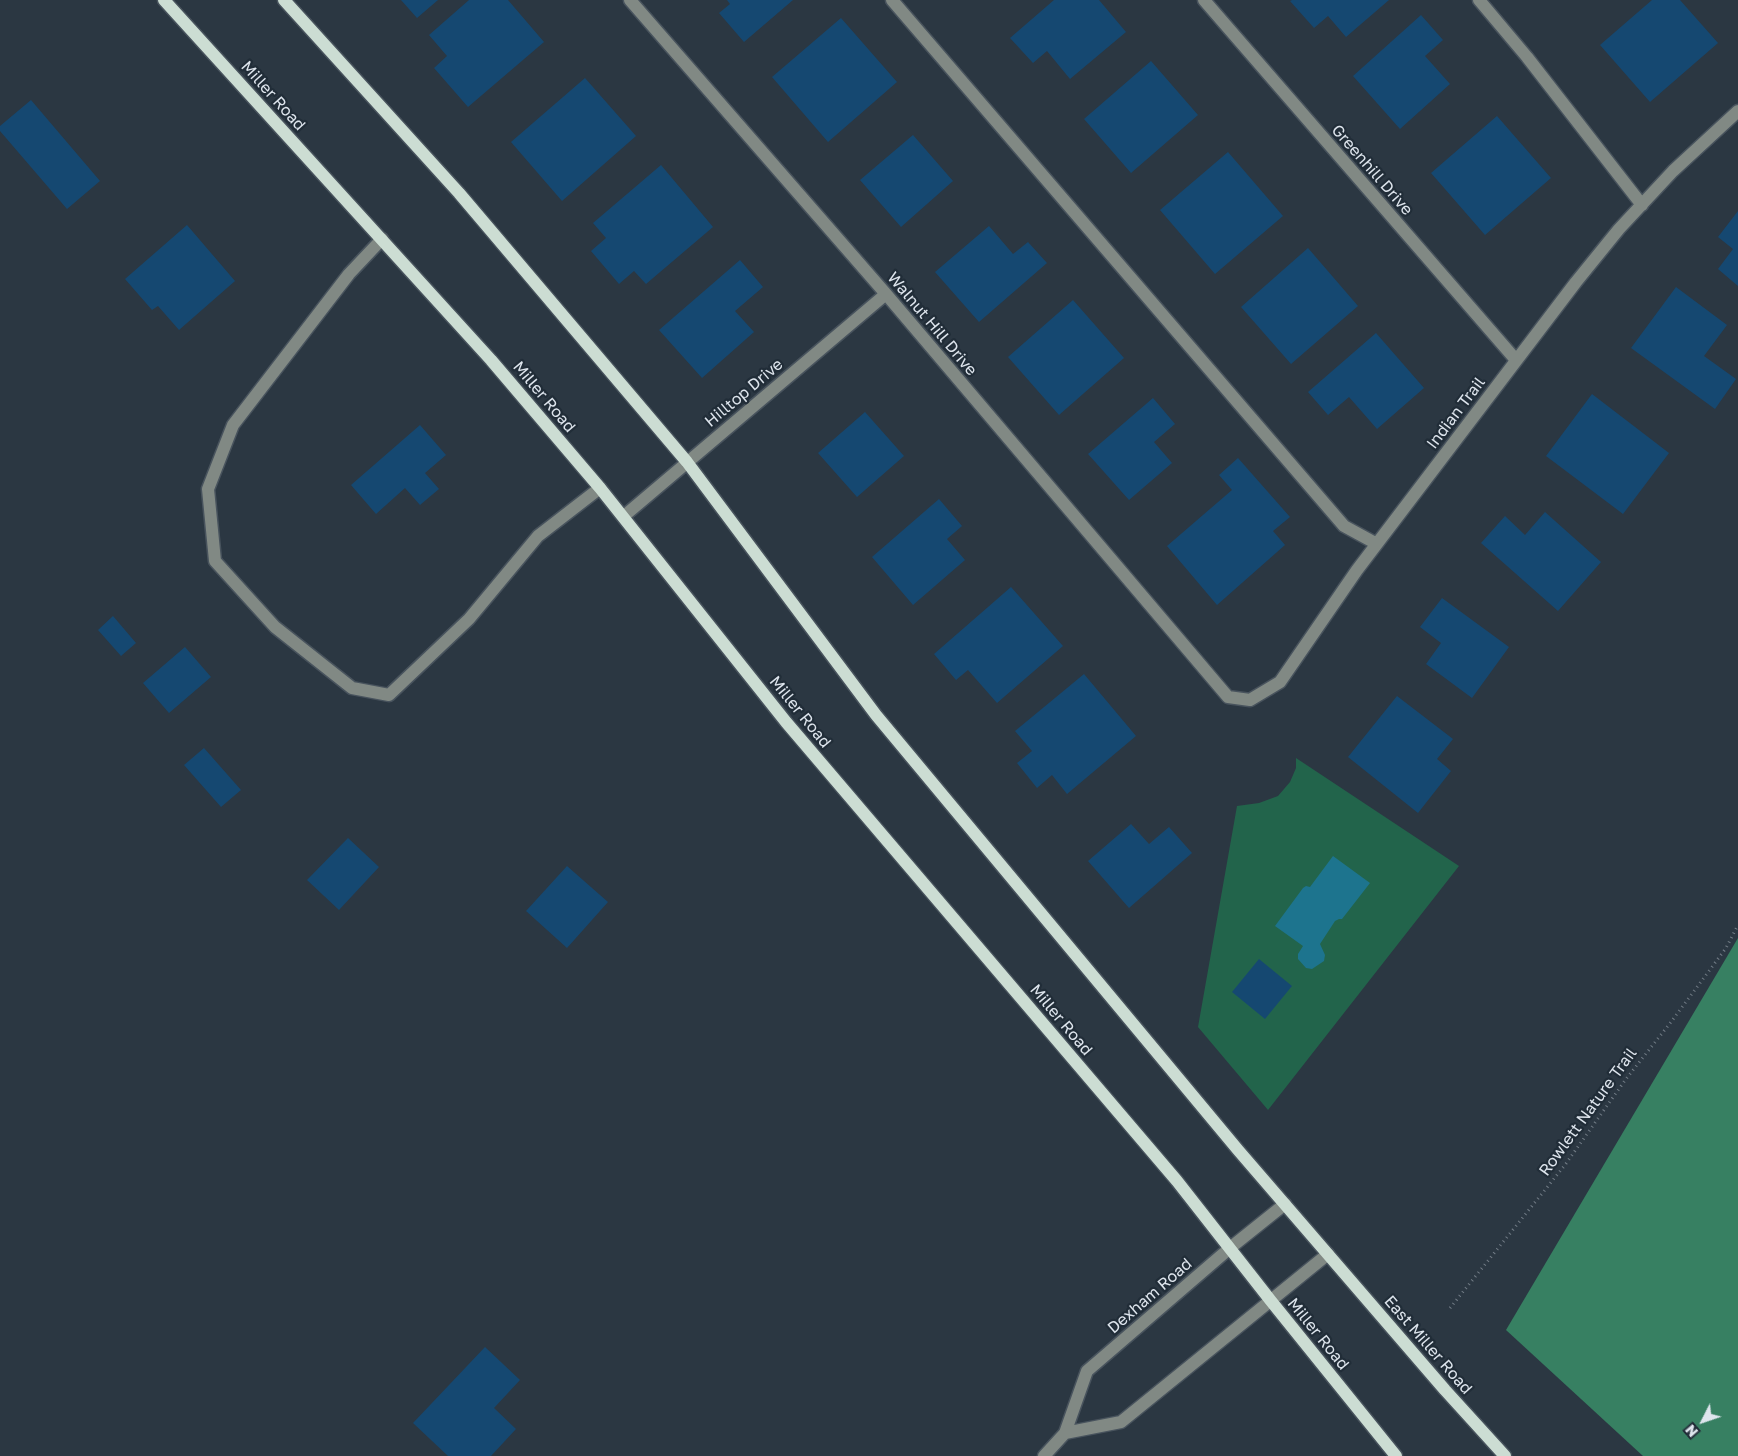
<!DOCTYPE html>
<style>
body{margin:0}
#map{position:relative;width:1738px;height:1456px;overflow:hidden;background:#2b3742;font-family:"Golos Text",sans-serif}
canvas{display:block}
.north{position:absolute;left:1678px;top:1396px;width:50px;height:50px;-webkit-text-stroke:4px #212d38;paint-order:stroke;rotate:229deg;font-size:14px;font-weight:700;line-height:20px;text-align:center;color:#dee5ed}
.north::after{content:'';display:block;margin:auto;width:18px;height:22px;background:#dee5ed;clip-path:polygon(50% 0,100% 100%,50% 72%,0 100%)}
</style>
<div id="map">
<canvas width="1738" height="1456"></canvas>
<div class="north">N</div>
</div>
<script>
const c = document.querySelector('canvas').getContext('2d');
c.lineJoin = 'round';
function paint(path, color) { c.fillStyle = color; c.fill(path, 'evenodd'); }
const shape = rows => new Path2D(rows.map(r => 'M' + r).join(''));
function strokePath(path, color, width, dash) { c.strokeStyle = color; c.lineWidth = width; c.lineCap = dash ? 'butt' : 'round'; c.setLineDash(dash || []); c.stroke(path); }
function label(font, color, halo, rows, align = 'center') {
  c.font = font + ' "Golos Text",sans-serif'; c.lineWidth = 4.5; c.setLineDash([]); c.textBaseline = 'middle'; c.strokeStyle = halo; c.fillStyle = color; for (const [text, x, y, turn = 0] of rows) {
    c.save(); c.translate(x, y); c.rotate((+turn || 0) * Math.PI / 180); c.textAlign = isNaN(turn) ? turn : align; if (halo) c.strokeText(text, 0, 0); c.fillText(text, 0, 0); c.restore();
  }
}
paint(shape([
 [1296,758,1459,866,1268,1110,1198,1027,1237,806,1259,803,1278,796,1290,782,1296,768]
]), '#22644b');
paint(shape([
 [1738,938,1738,1456,1643,1456,1506,1330]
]), '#378062');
paint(shape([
 [1333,856,1370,883,1342,919,1339,919,1335,921,1320,944,1325,955,1324,961,1312,969,1306,968,1298,959,1298,954,1303,946,1275,926,1303,888,1306,886,1310,887]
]), '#1d748e');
paint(shape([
 [401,0,438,0,417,18],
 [469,0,508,0,544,42,468,107,434,68,447,56,429,35],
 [727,0,793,0,744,42,719,13,730,4],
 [1054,0,1099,0,1126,32,1070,79,1047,51,1033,63,1010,38],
 [1292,0,1389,0,1346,37,1328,16,1314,28,1290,1],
 [1652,0,1680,0,1718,43,1650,102,1600,45],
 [1421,15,1443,40,1425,56,1450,84,1400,129,1353,76],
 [841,18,897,82,828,142,772,77],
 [1151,61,1198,115,1131,173,1084,119],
 [585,78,636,136,562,201,511,142],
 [31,100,100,181,67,209,0,131,0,126],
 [1497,116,1551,178,1485,235,1431,173],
 [913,135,953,181,901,227,860,180],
 [1228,152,1283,216,1215,274,1160,210],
 [661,165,713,227,646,284,634,271,619,284,591,251,606,238,593,223],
 [1738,211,1738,286,1718,269,1733,249,1718,237],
 [187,225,235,281,179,330,158,306,152,310,125,279],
 [989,226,1013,254,1028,242,1047,263,979,322,935,272],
 [1308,248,1358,306,1291,364,1241,307],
 [740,260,763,287,735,311,754,332,702,378,659,330],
 [1676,287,1727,325,1704,356,1736,379,1715,409,1631,348],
 [1073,300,1124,358,1059,415,1008,357],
 [1376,333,1424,388,1377,429,1349,397,1328,415,1308,392],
 [1592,394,1669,453,1623,514,1546,456],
 [1153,398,1175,424,1154,442,1172,463,1129,500,1088,454],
 [865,412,904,456,857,497,818,453],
 [420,425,446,455,425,473,439,489,420,505,405,488,376,514,351,485],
 [1238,458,1290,517,1273,531,1285,545,1217,605,1167,546,1232,490,1219,475],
 [939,499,962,526,947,539,965,560,913,605,872,557],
 [1545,512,1601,562,1558,611,1481,543,1505,516,1525,535],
 [1011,587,1063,646,997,703,968,670,956,680,934,654],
 [1442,598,1509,647,1472,698,1426,664,1441,643,1420,627],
 [113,616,136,643,121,656,98,630],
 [185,647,211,677,169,713,143,683],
 [1084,674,1136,736,1067,794,1052,775,1037,788,1017,763,1032,751,1015,731],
 [1397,696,1453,739,1437,759,1451,771,1418,813,1348,757],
 [204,748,241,790,221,807,184,765],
 [1131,824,1149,844,1169,827,1192,853,1129,908,1088,861],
 [348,838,379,867,339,910,307,880],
 [567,866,608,902,567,948,526,911],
 [1259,959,1292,986,1265,1019,1232,992],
 [485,1347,520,1380,494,1408,516,1429,491,1456,448,1456,413,1423]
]), '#154871');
const minor = shape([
 [630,0,886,294,1228,697,1250,700,1280,682,1357,570,1576,282,1619,229,1673,171,1738,111],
 [892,0,1344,526,1377,544],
 [1204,0,1516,360],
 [1479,0,1527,57,1642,205],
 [382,239,349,274,233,425,208,489,215,561,275,627,352,688,389,695,469,619,538,536,600,488],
 [624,516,886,294],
 [1065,1433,1121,1422,1328,1254],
 [1044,1456,1065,1433,1087,1371,1230,1248,1285,1204]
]);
const major = shape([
 [164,0,491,360,600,488,786,722,1177,1181,1271,1301,1396,1456],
 [284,0,459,193,687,462,876,715,1238,1150,1445,1390,1505,1456]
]);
strokePath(minor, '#48535d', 15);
strokePath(major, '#48535d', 15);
strokePath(shape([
 [1450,1308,1565,1165,1626,1079,1671,1022,1726,948,1738,925]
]), '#737d87', 3, [1, 4]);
strokePath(minor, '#818984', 12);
strokePath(major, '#ccddd3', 12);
label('16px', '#dee5ed', '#212d38', [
 ["Miller Road",273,96,48],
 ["Greenhill Drive",1372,170,49],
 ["Walnut Hill Drive",932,324,50],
 ["Hilltop Drive",744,393,-40],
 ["Miller Road",544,397,50],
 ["Indian Trail",1456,413,-53],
 ["Miller Road",800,712,51],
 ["Miller Road",1061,1020,50],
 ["Rowlett Nature Trail",1588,1112,-54],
 ["Dexham Road",1150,1296,-41],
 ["Miller Road",1318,1334,51],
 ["East Miller Road",1428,1345,49]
]);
</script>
